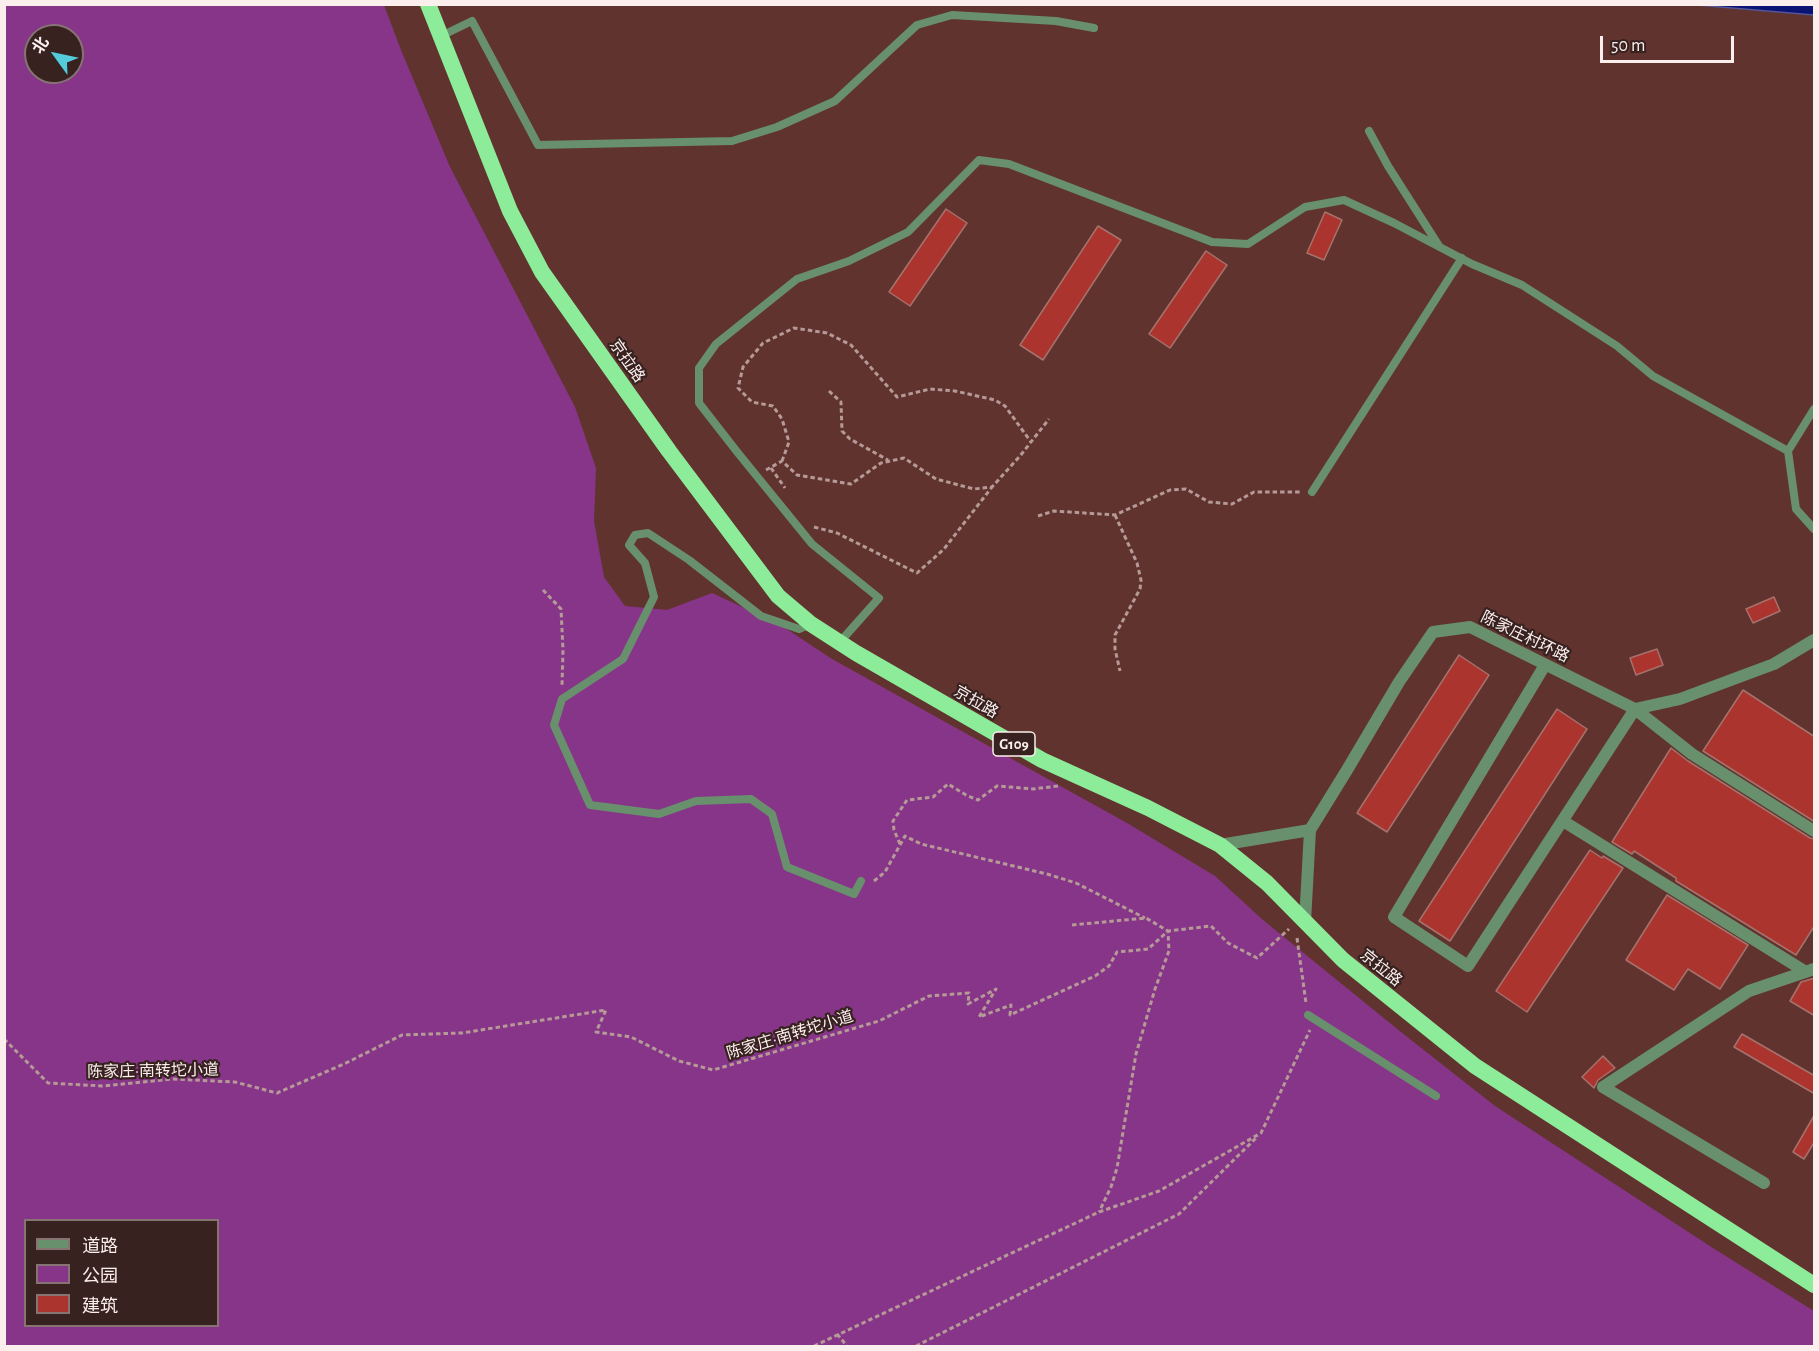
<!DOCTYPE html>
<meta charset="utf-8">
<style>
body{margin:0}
#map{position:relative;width:1819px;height:1351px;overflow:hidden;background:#61332f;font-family:"Alegreya Sans","Noto Sans SC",sans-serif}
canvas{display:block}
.frame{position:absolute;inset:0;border:6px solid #fbefed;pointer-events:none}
.legend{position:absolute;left:24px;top:1219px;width:195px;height:108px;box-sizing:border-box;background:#372220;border:2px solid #857472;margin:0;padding:8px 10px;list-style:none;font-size:18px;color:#fbefed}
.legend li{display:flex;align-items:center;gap:12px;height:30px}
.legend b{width:30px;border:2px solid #857472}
.north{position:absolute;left:24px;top:24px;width:60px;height:60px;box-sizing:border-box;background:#372220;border:2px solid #857472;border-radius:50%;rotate:303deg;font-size:16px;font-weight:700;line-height:24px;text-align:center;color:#fbefed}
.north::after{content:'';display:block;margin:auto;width:21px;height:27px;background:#53cbda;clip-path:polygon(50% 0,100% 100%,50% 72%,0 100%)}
.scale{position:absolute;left:1600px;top:36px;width:134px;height:27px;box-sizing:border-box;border:3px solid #fbefed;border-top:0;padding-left:8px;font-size:18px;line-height:21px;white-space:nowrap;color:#fbefed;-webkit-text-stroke:4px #372220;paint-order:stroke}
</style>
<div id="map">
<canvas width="1819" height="1351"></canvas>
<div class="frame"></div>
<ul class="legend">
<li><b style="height:8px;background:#68906c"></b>道路</li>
<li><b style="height:16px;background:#873588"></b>公园</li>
<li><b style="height:16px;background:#ac342e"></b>建筑</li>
</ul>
<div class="north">北</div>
<div class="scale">50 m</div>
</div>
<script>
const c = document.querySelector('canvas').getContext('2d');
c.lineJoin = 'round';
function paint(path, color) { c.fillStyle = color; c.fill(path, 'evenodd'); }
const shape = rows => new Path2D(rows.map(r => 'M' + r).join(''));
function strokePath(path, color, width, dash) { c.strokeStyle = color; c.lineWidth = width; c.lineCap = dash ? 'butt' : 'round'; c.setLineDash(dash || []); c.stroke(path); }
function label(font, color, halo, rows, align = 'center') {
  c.font = font + ' "Alegreya Sans","Noto Sans SC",sans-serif'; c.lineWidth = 4.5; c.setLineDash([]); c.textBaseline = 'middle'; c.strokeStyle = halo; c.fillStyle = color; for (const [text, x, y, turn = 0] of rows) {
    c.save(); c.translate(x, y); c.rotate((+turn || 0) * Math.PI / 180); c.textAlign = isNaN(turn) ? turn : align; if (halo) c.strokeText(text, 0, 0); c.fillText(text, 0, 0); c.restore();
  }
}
paint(shape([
 [5,4,384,5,401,50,450,167,575,407,596,468,594,521,604,577,625,606,667,610,712,593,779,624,832,659,1127,823,1215,876,1263,920,1401,1032,1495,1106,1716,1250,1814,1311,1814,1346,5,1346],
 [36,36,72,36,72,72,36,72],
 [26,1220,218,1220,218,1326,26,1326]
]), '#873588');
const water = shape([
 [1697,5,1814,5,1814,15,1697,5]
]);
paint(water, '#0a1373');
strokePath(water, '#525598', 1.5);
const building = shape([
 [946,209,967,223,910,306,889,292,946,209],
 [1325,212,1342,220,1324,260,1307,253,1325,212],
 [1098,226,1121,240,1043,360,1020,345,1098,226],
 [1206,251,1227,265,1170,348,1149,334,1206,251],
 [1774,597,1780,611,1753,623,1746,609,1774,597],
 [1657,649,1663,665,1636,675,1630,658,1657,649],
 [1459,655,1489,675,1387,832,1357,813,1459,655],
 [1743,690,1815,737,1815,822,1703,751,1743,690],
 [1557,709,1587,729,1450,941,1419,921,1557,709],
 [1671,748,1688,761,1810,838,1815,839,1815,925,1796,955,1676,881,1676,878,1634,851,1632,854,1612,842,1671,748],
 [1590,850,1602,858,1603,856,1623,868,1527,1012,1496,991,1590,850],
 [1667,895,1748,945,1720,989,1688,969,1674,990,1626,960,1667,895],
 [1815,978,1815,1016,1790,1001,1801,982,1815,978],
 [1742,1034,1815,1076,1815,1094,1734,1047,1742,1034],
 [1603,1056,1615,1068,1598,1080,1594,1088,1582,1077,1603,1056],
 [1815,1114,1815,1141,1804,1159,1793,1152,1815,1114]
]);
paint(building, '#ac342e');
strokePath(building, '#a5726c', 1.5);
strokePath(shape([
 [829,391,841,402,842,431,850,439,888,460],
 [782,461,789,442,782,419,773,406,752,402,738,388,743,367,763,343,794,328,827,333,851,345,897,397,930,389,955,391,995,400,1005,406,1031,442],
 [771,468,785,488],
 [766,470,782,461,797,475,851,484,881,463,904,458,936,479,974,489,992,487,1020,456,1049,419],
 [1115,515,1137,563,1141,580,1140,589,1115,635,1115,649,1120,671],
 [1038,516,1054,511,1115,515,1170,490,1186,489,1209,502,1232,504,1254,492,1301,492],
 [814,527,837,533,917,573,944,549,992,487],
 [543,590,561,609,563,650,562,685],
 [900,844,894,830,893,821,907,800,933,797,948,784,966,795,978,800,997,786,1033,789,1058,786],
 [874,881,885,872,905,836,921,844,1047,874,1076,883,1145,918],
 [1072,925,1146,918,1168,931,1169,951,1155,989,1136,1054,1117,1168,1111,1187,1099,1212],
 [1297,938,1306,1003],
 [4,1039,48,1083,102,1086,173,1079,235,1082,277,1093,346,1063,402,1035,462,1033,606,1010,596,1032,631,1037,679,1061,713,1070,879,1021,929,996,969,993,968,1004,996,989,979,1017,1011,1005,1010,1015,1095,976,1109,966,1117,952,1148,949,1168,931,1211,926,1228,943,1257,958,1289,929],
 [837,1334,847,1346],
 [814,1346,1099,1212,1159,1191,1261,1133,1310,1030],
 [916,1346,1179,1214,1258,1136]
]), '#b59a97', 3, [4.5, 3]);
strokePath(shape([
 [441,36,472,21,538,145,732,141,777,127,835,101,917,25,952,15,1056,21,1094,28],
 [1369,131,1388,166,1439,246],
 [1788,451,1814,409],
 [1312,492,1462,258],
 [811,624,799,629,761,616,689,560,648,533,635,535,629,545,645,563,654,597,623,659,562,699,554,725,590,805,659,814,696,801,751,799,772,814,787,867,854,894,861,881],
 [839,643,879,598,812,544,738,453,699,403,699,368,716,344,797,279,849,261,908,232,979,160,1009,164,1212,242,1248,244,1305,207,1344,200,1394,223,1472,264,1522,285,1617,346,1653,376,1788,451,1796,509,1814,529],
 [1308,1015,1436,1096]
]), '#68906c', 8);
strokePath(shape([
 [1545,665,1394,917,1468,966,1635,709,1692,754,1814,831],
 [1563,821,1806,972],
 [1764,1183,1603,1087,1749,991,1814,969]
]), '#68906c', 12);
strokePath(shape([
 [1310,830,1347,770,1399,682,1433,632,1470,627,1635,709,1680,699,1774,664,1814,640],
 [1220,845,1310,830,1305,922]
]), '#68906c', 12);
strokePath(shape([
 [428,4,510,211,542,272,669,451,778,596,811,624,856,653,1042,760,1148,808,1220,845,1267,883,1343,960,1475,1066,1814,1285]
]), '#8dec9a', 16);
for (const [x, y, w] of [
 [1014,744,42]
]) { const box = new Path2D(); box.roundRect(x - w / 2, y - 12, w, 24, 4.5); c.fillStyle = '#372220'; c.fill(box); strokePath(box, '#fbefed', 1.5); }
label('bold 15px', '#fbefed', null, [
 ["G109",1014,744]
]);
label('16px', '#fbefed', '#372220', [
 ["京拉路",627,361,55],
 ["陈家庄村环路",1525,637,26],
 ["京拉路",976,702,30],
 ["京拉路",1381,968,39],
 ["陈家庄·南转坨小道",790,1035,-17],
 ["陈家庄·南转坨小道",153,1071,-1]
]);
</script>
